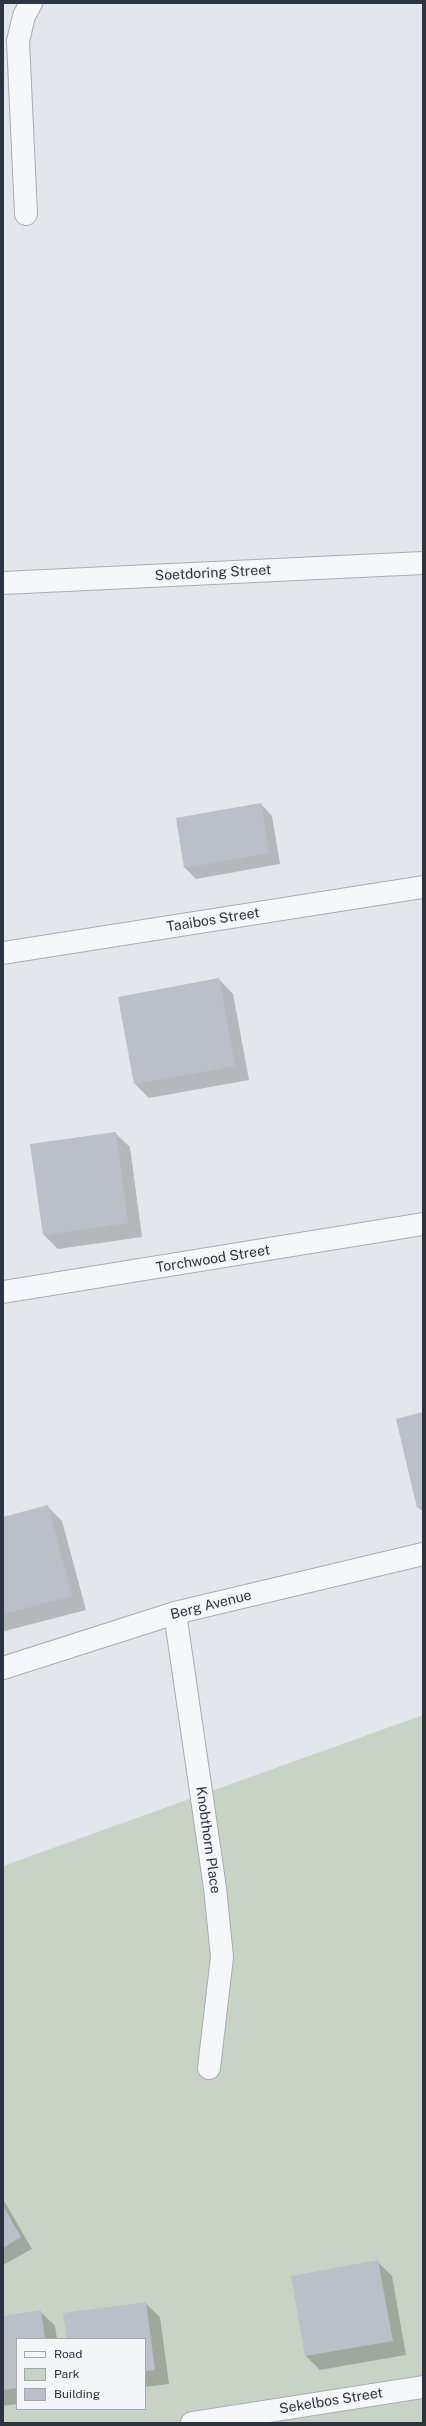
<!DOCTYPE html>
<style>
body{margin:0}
#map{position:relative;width:426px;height:2426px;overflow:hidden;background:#e3e6ea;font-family:"Public Sans",sans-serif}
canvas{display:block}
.frame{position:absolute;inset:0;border:4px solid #2c3441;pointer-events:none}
.legend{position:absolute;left:16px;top:2338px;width:130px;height:72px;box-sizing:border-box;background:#f3f5f7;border:1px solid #a3a8ae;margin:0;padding:5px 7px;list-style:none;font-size:12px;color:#2c3441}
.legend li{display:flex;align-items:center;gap:8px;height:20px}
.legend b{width:20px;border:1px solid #a3a8ae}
</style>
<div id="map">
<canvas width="426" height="2426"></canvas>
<div class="frame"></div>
<ul class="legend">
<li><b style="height:5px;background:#f6f7f9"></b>Road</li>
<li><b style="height:11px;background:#c9d3c5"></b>Park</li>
<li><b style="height:11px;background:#bbbfc7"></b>Building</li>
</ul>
</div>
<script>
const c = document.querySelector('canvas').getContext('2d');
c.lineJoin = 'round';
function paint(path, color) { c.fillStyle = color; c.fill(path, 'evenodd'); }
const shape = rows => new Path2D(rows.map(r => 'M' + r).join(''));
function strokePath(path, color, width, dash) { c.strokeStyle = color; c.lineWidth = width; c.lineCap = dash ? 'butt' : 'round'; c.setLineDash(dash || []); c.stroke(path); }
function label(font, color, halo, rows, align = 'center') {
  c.font = font + ' "Public Sans",sans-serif'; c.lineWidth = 3.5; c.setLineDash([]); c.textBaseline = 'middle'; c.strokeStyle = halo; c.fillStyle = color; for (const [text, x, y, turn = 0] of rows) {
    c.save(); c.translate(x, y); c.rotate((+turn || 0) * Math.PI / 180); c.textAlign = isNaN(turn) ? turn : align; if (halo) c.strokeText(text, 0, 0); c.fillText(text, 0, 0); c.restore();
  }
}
paint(shape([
 [423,1715,423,2423,3,2423,3,1866],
 [17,2339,145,2339,145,2409,17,2409]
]), '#c9d3c5');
paint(shape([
 [261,804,272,816,280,864,196,879,185,868],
 [219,979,233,994,249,1080,149,1098,135,1084],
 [115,1133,130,1147,142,1237,58,1249,44,1235],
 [423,1413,423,1512,418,1507],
 [48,1507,62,1521,86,1610,5,1631,3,1628,3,1518],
 [3,2199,32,2249,3,2265],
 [378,2262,392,2276,406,2355,320,2370,306,2356],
 [145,2303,160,2317,169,2384,145,2387,145,2339,68,2339],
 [40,2311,55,2326,57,2339,17,2339,17,2404,3,2406,3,2317]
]), '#0003');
paint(shape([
 [261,803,269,853,184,868,176,818],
 [219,978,235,1066,134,1084,118,997],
 [116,1132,128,1223,43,1235,30,1144],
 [423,1412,423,1506,417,1508,396,1419],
 [48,1505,72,1596,3,1614,3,1517],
 [3,2206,21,2237,3,2248],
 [378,2260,393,2341,305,2356,291,2276],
 [146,2302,155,2370,145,2371,145,2339,67,2339,63,2313],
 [41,2310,45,2339,17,2339,17,2388,3,2390,3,2316]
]), '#bbbfc7');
const minor = shape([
 [26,214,18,41,24,16,31,3],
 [3,583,423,563],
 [3,953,423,887],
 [3,1292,423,1224],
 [175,1613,215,1888,222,1957,209,2068],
 [3,1668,175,1613,423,1554],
 [192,2423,423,2387]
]);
strokePath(minor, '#a8adb4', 24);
strokePath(minor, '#f6f7f9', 22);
label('14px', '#2c3441', '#f3f5f7', [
 ["Soetdoring Street",213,573,-3],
 ["Taaibos Street",213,920,-9],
 ["Torchwood Street",213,1259,-9],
 ["Berg Avenue",211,1605,-14],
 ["Knobthorn Place",208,1840,82],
 ["Sekelbos Street",331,2401,-9]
]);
</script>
